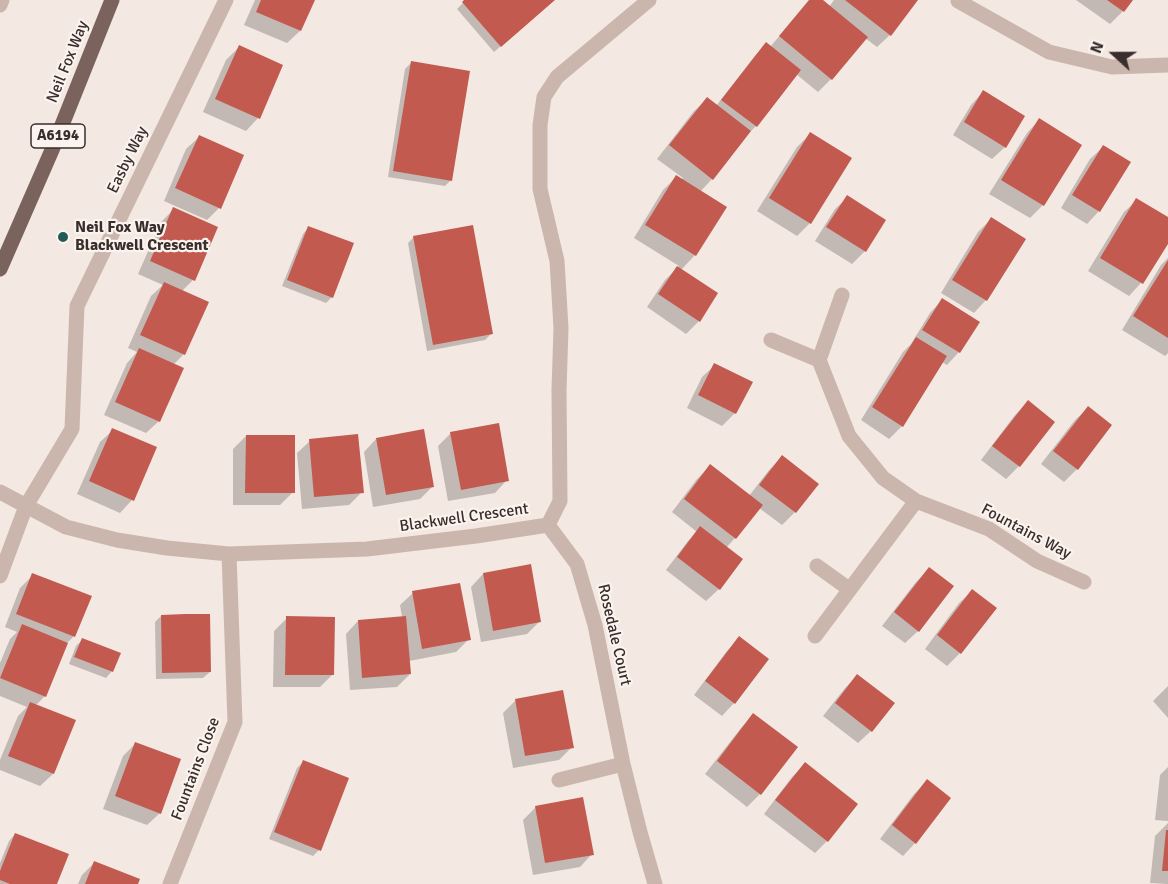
<!DOCTYPE html>
<style>
body{margin:0}
#map{position:relative;width:1168px;height:884px;overflow:hidden;background:#f3e8e2;font-family:Signika,sans-serif}
canvas{display:block}
.north{position:absolute;left:1084px;top:24px;width:60px;height:60px;-webkit-text-stroke:4px #faf3ee;paint-order:stroke;rotate:291deg;font-size:16px;font-weight:700;line-height:24px;text-align:center;color:#3a2e2c}
.north::after{content:'';display:block;margin:auto;width:21px;height:27px;background:#3a2e2c;clip-path:polygon(50% 0,100% 100%,50% 72%,0 100%)}
</style>
<div id="map">
<canvas width="1168" height="884"></canvas>
<div class="north">N</div>
</div>
<script>
const c = document.querySelector('canvas').getContext('2d');
c.lineJoin = 'round';
function paint(path, color) { c.fillStyle = color; c.fill(path, 'evenodd'); }
const shape = rows => new Path2D(rows.map(r => 'M' + r).join(''));
function strokePath(path, color, width, dash) { c.strokeStyle = color; c.lineWidth = width; c.lineCap = dash ? 'butt' : 'round'; c.setLineDash(dash || []); c.stroke(path); }
function label(font, color, halo, rows, align = 'center') {
  c.font = font + ' Signika,sans-serif'; c.lineWidth = 4.5; c.setLineDash([]); c.textBaseline = 'middle'; c.strokeStyle = halo; c.fillStyle = color; for (const [text, x, y, turn = 0] of rows) {
    c.save(); c.translate(x, y); c.rotate((+turn || 0) * Math.PI / 180); c.textAlign = isNaN(turn) ? turn : align; if (halo) c.strokeText(text, 0, 0); c.fillText(text, 0, 0); c.restore();
  }
}
paint(shape([
 [255,0,313,0,300,31,287,43,244,25],
 [466,0,554,0,494,52,457,9],
 [810,0,820,0,829,7,834,0,917,0,890,35,877,47,865,38,831,79,818,92,796,74,756,126,743,139,712,179,700,192,695,255,681,270,716,294,699,321,686,334,647,307,665,280,679,266,634,238,663,190,676,177,681,180,683,178,657,159,694,111,707,99,716,106,754,57,766,44,770,47],
 [1076,0,1131,0,1123,11,1110,24],
 [239,47,258,118,246,131,203,112,226,60],
 [412,62,451,180,445,186,388,177,405,69],
 [983,92,1005,147,992,159,953,135,971,105],
 [1039,120,1080,145,1043,205,1030,218,989,194,1027,133],
 [810,134,810,223,797,236,757,211,797,147],
 [199,137,219,208,207,220,164,201,186,149],
 [1103,147,1099,211,1087,224,1061,208,1090,159],
 [848,197,865,251,852,264,815,241,835,209],
 [1137,200,1168,219,1168,241,1141,283,1129,296,1088,271,1124,212],
 [174,209,193,280,182,291,207,302,184,354,173,365,159,421,146,433,104,415,127,363,137,352,128,348,151,296,163,285,138,274,161,222],
 [991,219,986,300,974,313,941,293,978,232],
 [309,227,332,297,326,303,282,286,303,234],
 [414,237,491,334,485,340,427,351,408,243],
 [1168,258,1168,353,1165,356,1122,330,1161,265],
 [942,300,959,352,947,365,942,362,902,426,889,439,861,420,903,352,911,344,930,313],
 [715,365,751,383,735,413,722,426,687,408,702,377],
 [1028,402,1019,466,1006,479,981,460,1015,415],
 [1088,408,1077,469,1064,482,1041,464,1075,420],
 [113,430,132,500,120,513,77,494,100,442],
 [451,433,507,480,495,493,448,501,438,446],
 [246,436,293,492,280,505,233,505,233,449],
 [376,439,433,486,420,499,373,507,364,452],
 [310,441,362,492,349,505,302,509,297,453],
 [782,457,816,484,795,512,782,525,759,508,735,538,726,548,719,589,706,601,666,570,688,541,697,532,672,512,697,479,710,466,749,496,769,470],
 [929,569,918,631,905,643,882,626,916,582],
 [483,574,540,621,527,634,481,642,471,587],
 [33,575,74,636,65,645,45,696,36,705,53,774,40,786,0,770,0,760,18,716,27,707,0,696,0,663,10,639,17,632,5,627,20,588],
 [972,591,960,653,947,666,925,649,959,603],
 [413,593,469,639,456,652,409,661,410,674,397,687,350,690,346,634,358,621,402,617,400,605],
 [161,616,210,672,203,678,156,679,155,622],
 [287,618,333,674,320,687,273,687,274,631],
 [740,638,734,703,722,716,694,695,727,651],
 [82,640,112,671,106,678,69,664,76,646],
 [857,676,871,731,858,743,823,716,845,688],
 [1168,686,1168,718,1153,701],
 [516,700,572,747,559,760,513,768,503,713],
 [753,715,760,794,747,807,705,774,741,728],
 [136,743,160,813,147,825,103,809,123,756],
 [303,762,319,850,313,856,269,839,297,768],
 [805,764,827,841,815,853,764,814,792,777],
 [1168,767,1168,821,1155,820,1160,775],
 [927,781,915,843,903,856,880,839,914,794],
 [536,807,592,854,580,867,533,875,523,820],
 [1168,823,1168,884,1150,883,1155,836],
 [15,834,56,884,0,884,0,863,9,841],
 [95,862,136,884,78,884,82,875]
]), '#0003');
paint(shape([
 [261,0,315,0,301,31,256,12],
 [464,0,555,0,501,47,462,2],
 [809,0,823,0,868,37,832,80,779,36],
 [845,0,918,0,891,36],
 [1107,0,1133,0,1124,12],
 [766,42,801,70,757,127,721,100],
 [239,45,283,65,260,119,215,99],
 [411,61,470,71,452,181,393,171],
 [983,90,1025,116,1006,148,964,122],
 [707,97,751,131,713,180,669,145],
 [1039,118,1082,145,1044,206,1001,180],
 [810,132,852,158,811,224,769,198],
 [199,135,244,155,221,209,175,188],
 [1103,145,1131,162,1100,212,1072,195],
 [676,175,727,207,696,256,645,225],
 [847,195,886,220,866,252,826,227],
 [1136,198,1168,217,1168,244,1143,284,1100,258],
 [173,207,218,227,195,281,150,261],
 [991,217,1026,239,987,301,952,280],
 [473,225,493,334,433,345,413,236],
 [308,226,354,243,333,298,287,280],
 [1168,260,1168,338,1133,316],
 [677,266,718,293,700,322,658,294],
 [164,282,209,302,185,355,140,335],
 [942,298,980,322,960,353,922,330],
 [916,337,947,356,903,427,872,407],
 [139,348,184,368,160,422,115,402],
 [714,363,753,382,736,414,698,395],
 [1028,400,1055,422,1020,467,992,446],
 [1088,406,1112,425,1078,470,1053,451],
 [499,423,509,481,461,490,450,432],
 [112,428,157,447,134,501,89,481],
 [424,429,434,487,386,495,376,438],
 [358,434,364,493,314,497,309,439],
 [246,435,295,435,295,493,245,493],
 [782,455,819,484,796,513,759,485],
 [710,464,763,505,736,539,684,499],
 [700,526,743,559,720,590,677,557],
 [531,564,541,622,493,631,483,573],
 [929,567,954,586,919,632,894,612],
 [32,573,92,596,75,637,16,614],
 [460,583,471,640,422,649,412,591],
 [972,589,997,608,961,654,937,635],
 [185,614,210,614,211,672,162,673,161,615],
 [286,616,335,617,334,675,285,675],
 [406,616,411,674,362,678,358,620],
 [22,624,68,643,46,697,0,678],
 [739,636,769,659,735,704,705,681],
 [82,638,121,653,113,672,74,657],
 [857,674,895,703,872,732,835,703],
 [563,690,574,748,525,756,515,699],
 [30,702,76,720,54,774,8,756],
 [753,713,798,747,761,795,717,761],
 [135,742,181,759,161,814,115,796],
 [303,760,349,778,321,851,274,832],
 [805,762,858,804,828,842,775,800],
 [927,779,951,798,916,844,892,825],
 [583,797,594,855,545,863,535,806],
 [1166,830,1168,830,1168,871,1162,871],
 [15,833,69,854,57,884,10,884,0,880,0,871],
 [94,861,140,879,138,884,85,884]
]), '#c25a50');
strokePath(shape([
 [0,5,2,0]
]), '#cbb6ad', 15);
strokePath(shape([
 [958,1,1049,52,1112,67,1168,65],
 [842,295,819,360,849,436,883,478,916,501,989,529,1037,561,1084,582],
 [771,340,819,360],
 [0,492,66,527,117,540,167,548,229,554,367,549,476,536,548,525,560,501,559,390,561,328,557,261,540,189,540,125,544,97,557,77,649,0],
 [548,525,577,564,595,625,623,764,640,832,655,884],
 [817,566,849,589],
 [0,576,26,506,72,429,77,306,226,0],
 [815,636,916,501],
 [559,780,623,764],
 [170,884,235,722,229,554]
]), '#cbb6ad', 15);
strokePath(shape([
 [0,269,52,150,112,0]
]), '#7b635d', 15);
for (const [x, y, r, color] of [
 [63,237,6,"#225b56"]
]) { const dot = new Path2D(); dot.arc(x, y, r, 0, 2 * Math.PI); c.fillStyle = color; c.fill(dot); strokePath(dot, '#faf3ee', 2); }
for (const [x, y, w] of [
 [58,136,54]
]) { const box = new Path2D(); box.roundRect(x - w / 2, y - 12, w, 24, 4.5); c.fillStyle = '#faf3ee'; c.fill(box); strokePath(box, '#3a2e2c', 1.5); }
label('bold 15px', '#3a2e2c', null, [
 ["A6194",58,136]
]);
label('16px', '#3a2e2c', '#faf3ee', [
 ["Neil Fox Way",68,62,-68],
 ["Easby Way",128,160,-64],
 ["Blackwell Crescent",464,518,-8],
 ["Fountains Way",1026,532,28],
 ["Rosedale Court",614,635,77],
 ["Fountains Close",196,769,-69]
]);
label('bold 16px', '#3a2e2c', '#faf3ee', [
 ["Neil Fox Way",75,228],
 ["Blackwell Crescent",75,246]
], 'left');
</script>
